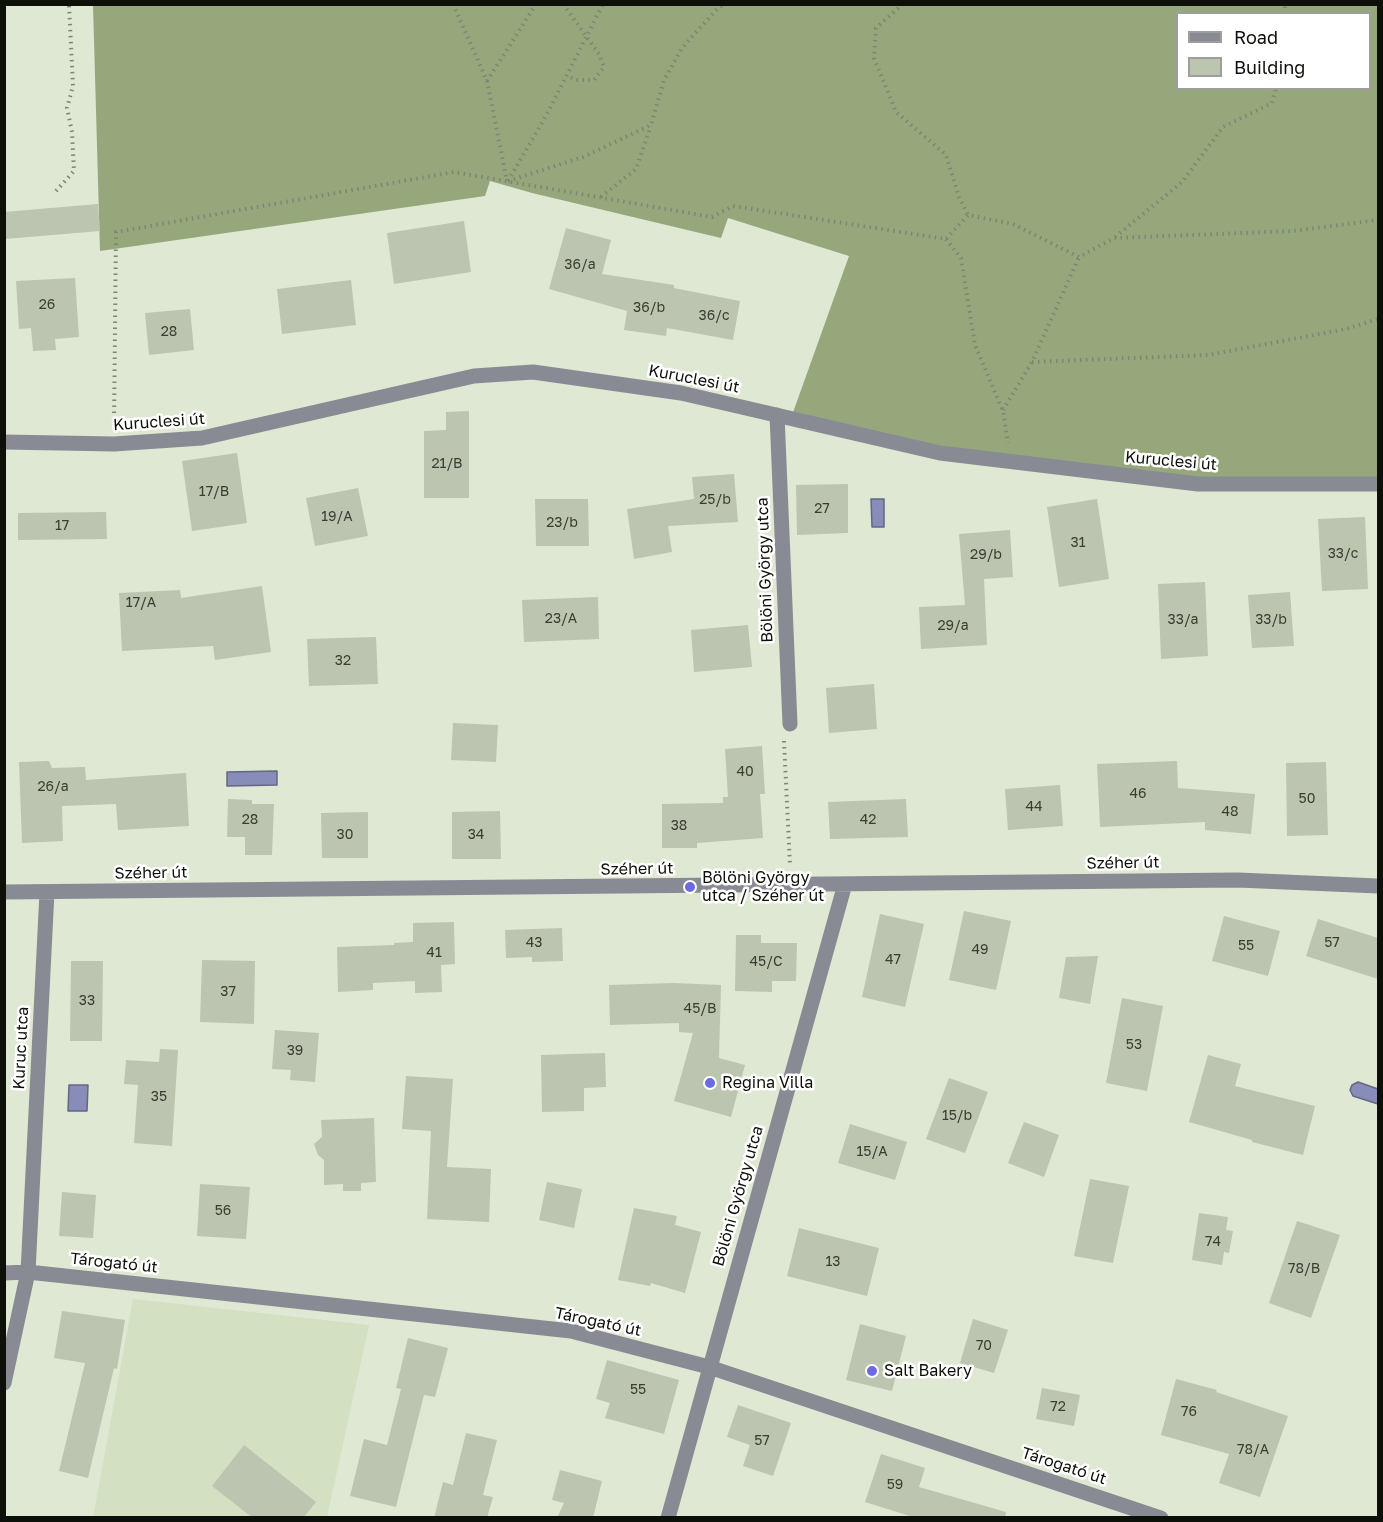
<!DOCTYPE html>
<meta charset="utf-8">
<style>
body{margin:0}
#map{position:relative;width:1383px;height:1522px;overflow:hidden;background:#dfe8d2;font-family:"Golos Text",sans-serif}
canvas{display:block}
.frame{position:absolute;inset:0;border:6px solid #0d1008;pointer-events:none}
.legend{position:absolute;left:1176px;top:12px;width:195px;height:78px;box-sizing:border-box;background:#fff;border:2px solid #9e9f9c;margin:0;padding:8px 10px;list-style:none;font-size:18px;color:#0d1008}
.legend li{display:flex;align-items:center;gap:12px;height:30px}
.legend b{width:30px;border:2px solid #9e9f9c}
</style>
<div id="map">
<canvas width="1383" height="1522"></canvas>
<div class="frame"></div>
<ul class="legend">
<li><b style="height:8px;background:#898b94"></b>Road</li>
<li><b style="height:16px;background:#bcc5af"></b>Building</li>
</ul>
</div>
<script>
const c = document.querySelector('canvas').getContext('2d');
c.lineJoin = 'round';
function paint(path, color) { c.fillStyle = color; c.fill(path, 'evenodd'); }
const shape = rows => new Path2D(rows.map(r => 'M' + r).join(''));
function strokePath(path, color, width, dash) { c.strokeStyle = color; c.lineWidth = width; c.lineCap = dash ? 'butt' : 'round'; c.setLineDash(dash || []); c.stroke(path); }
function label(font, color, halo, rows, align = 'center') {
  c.font = font + ' "Golos Text",sans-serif'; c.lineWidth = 5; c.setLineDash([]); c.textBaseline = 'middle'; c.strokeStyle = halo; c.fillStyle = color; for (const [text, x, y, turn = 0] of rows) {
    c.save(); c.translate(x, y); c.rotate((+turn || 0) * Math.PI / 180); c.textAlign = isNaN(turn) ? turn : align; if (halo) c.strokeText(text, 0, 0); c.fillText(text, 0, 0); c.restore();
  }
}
paint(shape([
 [133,1299,369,1325,327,1517,93,1518]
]), '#d3e0c2');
paint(shape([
 [93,5,1378,5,1378,484,1198,484,940,453,791,418,849,256,728,218,721,238,532,193,490,181,485,196,100,251],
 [1178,14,1370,14,1370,88,1178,88]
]), '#96a87b');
const water = shape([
 [871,499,884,499,884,527,872,527,871,499],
 [277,771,277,785,227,786,227,772,277,771],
 [1358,1082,1378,1089,1378,1104,1353,1096,1350,1090,1352,1085,1358,1082],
 [69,1085,88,1085,87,1111,68,1111,69,1085]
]);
paint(water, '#888cb9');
strokePath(water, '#636784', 1.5);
paint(shape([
 [98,204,100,231,4,239,4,212],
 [464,221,471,272,394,284,387,233],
 [566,228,611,240,602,274,674,285,674,288,740,301,733,340,667,328,666,336,624,330,627,311,549,289],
 [75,278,79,337,55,339,56,350,33,351,31,328,19,329,16,281],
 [351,280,356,325,282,334,277,289],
 [190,309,194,350,149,355,145,313],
 [469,411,469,498,424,498,424,431,446,430,446,412],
 [237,453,247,523,192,531,182,461],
 [734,474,738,522,668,526,672,552,634,559,627,509,694,499,692,477],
 [848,484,848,533,797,535,796,485],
 [358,488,368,536,315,546,306,498],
 [535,499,588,499,589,546,536,546],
 [1097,499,1109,579,1059,587,1047,507],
 [106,512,107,539,18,540,18,513],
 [1365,517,1368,589,1322,591,1318,519],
 [1010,530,1013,577,984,579,987,645,921,649,919,607,965,605,959,534],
 [1205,582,1208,656,1161,659,1158,584],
 [262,586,271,652,215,660,213,646,122,651,119,593,180,590,181,598],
 [1290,592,1294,646,1252,648,1248,595],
 [598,597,599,639,524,642,522,600],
 [748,625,752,667,694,672,691,630],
 [376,637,378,684,309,686,307,639],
 [874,684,877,729,829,733,826,688],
 [453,723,498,725,496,762,451,760],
 [762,746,765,794,760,794,763,838,697,843,697,848,662,848,662,804,723,803,723,797,728,797,725,749],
 [49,761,52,768,85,767,86,780,186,773,189,826,118,830,116,804,62,806,63,841,22,843,19,762],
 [1177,761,1178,788,1255,794,1251,834,1205,830,1205,822,1100,827,1097,764],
 [1326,762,1328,835,1287,836,1286,763],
 [1060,785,1063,826,1008,830,1005,789],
 [228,799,252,800,252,804,274,804,272,855,245,855,245,837,227,837],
 [906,799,908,837,830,839,828,802],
 [500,811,501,859,452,859,452,812],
 [368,812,368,858,322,858,321,813],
 [964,911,1011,921,996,990,949,980],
 [880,914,924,924,905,1007,862,997],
 [1224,916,1280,931,1268,976,1212,961],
 [1318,919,1378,938,1378,979,1306,956],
 [454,922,455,964,441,965,442,992,415,993,415,981,373,983,373,990,338,992,337,947,394,945,394,943,413,942,413,923],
 [562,928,563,961,532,962,532,957,506,958,505,930],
 [736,935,761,935,761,943,797,943,796,981,772,981,772,992,735,991],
 [1098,956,1090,1004,1059,998,1066,957],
 [202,960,255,961,254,1024,200,1022],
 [71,961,103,961,102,1041,70,1041],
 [674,983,721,985,719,1058,745,1065,731,1117,674,1101,693,1033,679,1032,679,1023,610,1025,609,985],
 [1122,998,1163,1006,1147,1091,1106,1083],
 [275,1030,319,1033,315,1082,290,1080,291,1070,272,1069],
 [160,1049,178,1050,172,1146,134,1143,138,1085,124,1084,126,1060,159,1062],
 [605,1053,606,1087,584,1088,584,1111,542,1112,541,1055],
 [1208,1055,1241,1064,1235,1086,1315,1106,1303,1155,1252,1142,1252,1140,1189,1122],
 [406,1076,453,1079,447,1167,491,1169,489,1222,427,1219,431,1131,402,1129],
 [949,1078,988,1092,965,1153,926,1139],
 [374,1118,376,1182,361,1183,361,1191,343,1191,343,1184,324,1185,324,1160,318,1155,314,1144,322,1137,321,1120],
 [1024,1122,1059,1135,1044,1177,1008,1163],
 [850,1124,907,1142,895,1180,838,1163],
 [1090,1179,1129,1186,1113,1263,1074,1256],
 [547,1182,582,1189,574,1228,539,1220],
 [200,1184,250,1187,246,1239,197,1236],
 [62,1192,96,1195,93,1238,59,1236],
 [634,1208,677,1216,675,1225,701,1232,685,1293,651,1283,650,1286,618,1280],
 [1199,1213,1228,1217,1226,1230,1233,1231,1229,1253,1224,1252,1222,1265,1192,1260],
 [1297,1221,1340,1235,1311,1318,1269,1303],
 [799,1228,879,1248,867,1296,787,1276],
 [62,1311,125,1320,117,1369,114,1368,88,1478,59,1471,85,1363,54,1358],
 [973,1319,1008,1330,994,1373,960,1363],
 [860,1324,906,1336,892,1391,846,1380],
 [408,1338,448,1348,435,1397,424,1395,396,1507,350,1496,364,1439,387,1445,401,1389,396,1388],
 [607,1360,679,1380,664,1434,605,1418,610,1403,596,1399],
 [1176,1379,1217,1390,1216,1392,1288,1416,1260,1497,1219,1483,1229,1454,1161,1435],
 [1042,1388,1080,1395,1074,1426,1036,1419],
 [738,1405,791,1423,773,1476,743,1466,750,1445,727,1437],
 [466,1433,497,1440,483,1495,493,1497,487,1518,434,1518,443,1482,453,1485],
 [244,1445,316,1502,303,1518,253,1518,212,1486],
 [881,1454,925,1468,919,1487,1006,1512,1005,1518,916,1518,865,1502],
 [560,1470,602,1481,593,1518,557,1518,564,1503,552,1500]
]), '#bcc5af');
strokePath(shape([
 [453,4,487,81,507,181],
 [563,4,599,54,604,67,594,80,576,80,568,76],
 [903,4,876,28,874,58,896,112,946,155,959,197,968,215],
 [1285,14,1285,4],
 [487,81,536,4],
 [508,181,583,157,651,125,664,80,682,48,718,8,726,4],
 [508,181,546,116,603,4],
 [56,191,74,171,72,132,67,108,73,86,69,4],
 [601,197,636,169,651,126],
 [1115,237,1182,182,1223,127,1272,103,1276,88],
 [946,239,961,258,975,345,1003,411,1008,443],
 [1032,362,1208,355,1346,329,1378,319],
 [1003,410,1032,362,1079,257],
 [114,425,116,232,454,172,712,217,733,206,946,239,968,215,1013,224,1079,257,1114,238,1292,231,1378,220],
 [784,741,790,865]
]), '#7f8575', 4, [1.5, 4.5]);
strokePath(shape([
 [777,415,790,724],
 [4,442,114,444,202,438,474,376,533,372,681,393,940,453,1198,484,1378,484],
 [4,892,1238,880,1378,886],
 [4,1273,28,1272,571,1331,709,1367,1161,1518],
 [4,1383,28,1272,47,892],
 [668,1518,845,884]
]), '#898b94', 15);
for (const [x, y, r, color] of [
 [690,887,6,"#6b6ae4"],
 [710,1083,6,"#6b6ae4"],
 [872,1371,6,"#6b6ae4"]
]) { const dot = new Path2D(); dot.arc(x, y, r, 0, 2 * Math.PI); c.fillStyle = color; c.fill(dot); strokePath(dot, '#fff', 2); }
label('14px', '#393d32', null, [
 ["36/a",580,265],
 ["26",47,305],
 ["36/b",649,308],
 ["36/c",714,316],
 ["28",169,332],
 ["21/B",447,464],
 ["17/B",214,492],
 ["25/b",715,500],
 ["27",822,509],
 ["19/A",337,517],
 ["23/b",562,523],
 ["17",62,526],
 ["31",1078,543],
 ["33/c",1343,554],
 ["29/b",986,555],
 ["17/A",141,603],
 ["23/A",561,619],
 ["33/a",1183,620],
 ["33/b",1271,620],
 ["29/a",953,626],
 ["32",343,661],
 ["40",745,772],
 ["26/a",53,787],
 ["46",1138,794],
 ["50",1307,799],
 ["44",1034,807],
 ["48",1230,812],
 ["28",250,820],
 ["42",868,820],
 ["38",679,826],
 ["30",345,835],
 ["34",476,835],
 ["43",534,943],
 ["57",1332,943],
 ["55",1246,946],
 ["49",980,950],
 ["41",434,953],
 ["47",893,960],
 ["45/C",766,962],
 ["37",228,992],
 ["33",87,1001],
 ["45/B",700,1009],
 ["53",1134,1045],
 ["39",295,1051],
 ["35",159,1097],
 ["15/b",957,1116],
 ["15/A",872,1152],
 ["56",223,1211],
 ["74",1213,1242],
 ["13",833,1262],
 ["78/B",1304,1269],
 ["70",984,1346],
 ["55",638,1390],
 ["72",1058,1407],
 ["76",1189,1412],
 ["57",762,1441],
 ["78/A",1253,1450],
 ["59",895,1485]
]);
label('16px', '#0d1008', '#fff', [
 ["Kuruclesi út",694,379,11],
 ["Kuruclesi út",159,422,-4],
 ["Kuruclesi út",1171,461,5],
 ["Bölöni György utca",765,570,-92],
 ["Széher út",1123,863,-1],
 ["Széher út",637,869,-1],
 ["Széher út",151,873,-1],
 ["Kuruc utca",21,1048,-87],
 ["Bölöni György utca",738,1196,-74],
 ["Tárogató út",114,1263,6],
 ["Tárogató út",598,1322,12],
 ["Tárogató út",1064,1466,18]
]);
label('16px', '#0d1008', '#fff', [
 ["Bölöni György",702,878],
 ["utca / Széher út",702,896],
 ["Regina Villa",722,1083],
 ["Salt Bakery",884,1371]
], 'left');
</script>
